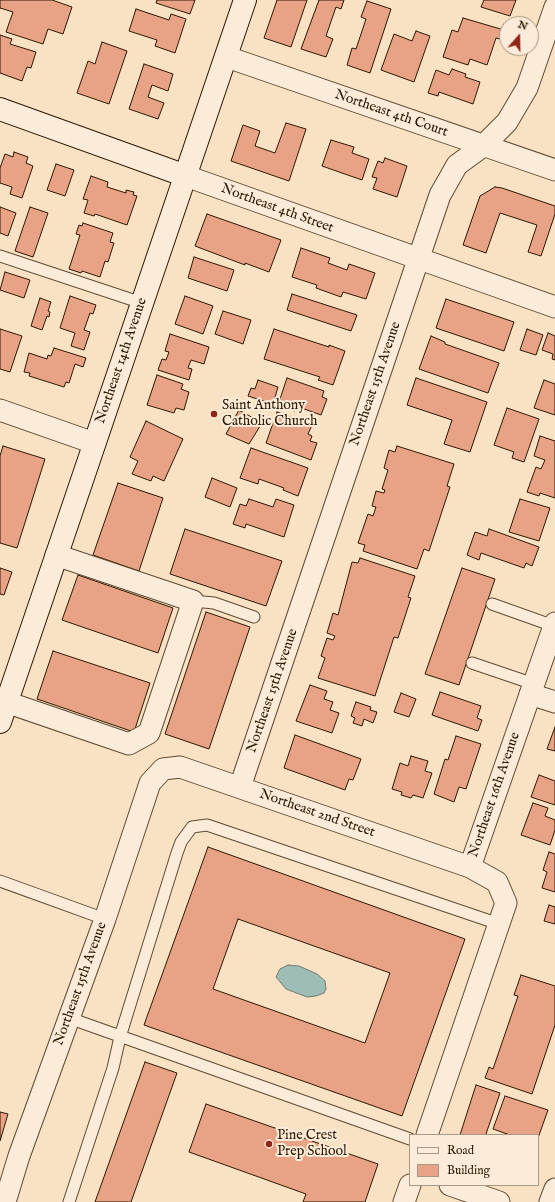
<!DOCTYPE html>
<style>
body{margin:0}
#map{position:relative;width:555px;height:1202px;overflow:hidden;background:#f8e2c3;font-family:"IM FELL English",serif}
canvas{display:block}
.legend{position:absolute;left:409px;top:1134px;width:130px;height:52px;box-sizing:border-box;background:#faecd8;border:1px solid #a89782;margin:0;padding:5px 7px;list-style:none;font-size:12px;color:#2e1801}
.legend li{display:flex;align-items:center;gap:8px;height:20px}
.legend b{width:20px;border:1px solid #a89782}
.north{position:absolute;left:499px;top:16px;width:40px;height:40px;box-sizing:border-box;background:#faecd8;border:1px solid #a89782;border-radius:50%;rotate:20deg;font-size:11px;font-weight:700;line-height:16px;text-align:center;color:#2e1801}
.north::after{content:'';display:block;margin:auto;width:14px;height:18px;background:#8f2418;clip-path:polygon(50% 0,100% 100%,50% 72%,0 100%)}
</style>
<div id="map">
<canvas width="555" height="1202"></canvas>
<ul class="legend">
<li><b style="height:5px;background:#faecd8"></b>Road</li>
<li><b style="height:11px;background:#e8a285"></b>Building</li>
</ul>
<div class="north">N</div>
</div>
<script>
const c = document.querySelector('canvas').getContext('2d');
c.lineJoin = 'round';
function paint(path, color) { c.fillStyle = color; c.fill(path, 'evenodd'); }
const shape = rows => new Path2D(rows.map(r => 'M' + r).join(''));
function strokePath(path, color, width, dash) { c.strokeStyle = color; c.lineWidth = width; c.lineCap = dash ? 'butt' : 'round'; c.setLineDash(dash || []); c.stroke(path); }
function label(font, color, halo, rows, align = 'center') {
  c.font = font + ' "IM FELL English",serif'; c.lineWidth = 4; c.setLineDash([]); c.textBaseline = 'middle'; c.strokeStyle = halo; c.fillStyle = color; for (const [text, x, y, turn = 0] of rows) {
    c.save(); c.translate(x, y); c.rotate((+turn || 0) * Math.PI / 180); c.textAlign = isNaN(turn) ? turn : align; if (halo) c.strokeText(text, 0, 0); c.fillText(text, 0, 0); c.restore();
  }
}
const water = shape([
 [288,965,299,966,317,974,325,981,326,989,324,993,316,996,307,997,286,989,276,977,280,969,288,965]
]);
paint(water, '#9dbdb6');
strokePath(water, '#717b6e', 1);
const building = shape([
 [0,0,52,0,72,7,63,34,48,29,43,44,6,32,13,12,0,8,0,0],
 [157,0,195,0,190,14,156,3,157,0],
 [277,0,307,0,291,47,264,38,277,0],
 [319,0,344,0,341,9,336,7,326,36,333,39,326,57,301,49,319,0],
 [484,0,516,0,510,16,481,7,484,0],
 [367,1,391,9,370,73,347,65,352,48,356,49,366,19,361,17,367,1],
 [136,9,169,20,171,14,186,19,175,53,155,46,157,40,129,31,136,9],
 [463,18,504,30,500,39,496,38,487,65,470,59,468,65,443,57,452,30,458,32,463,18],
 [416,31,430,36,414,82,381,70,394,34,412,41,416,31],
 [0,35,12,39,10,44,36,52,31,68,27,67,22,81,0,73,0,35],
 [102,42,127,51,109,104,77,93,88,61,95,64,102,42],
 [144,64,173,74,168,91,152,85,148,97,164,103,158,119,129,109,144,64],
 [452,69,466,74,465,77,480,82,473,104,439,92,438,96,428,93,436,70,449,75,452,69],
 [286,123,306,129,289,181,231,161,243,125,260,131,255,146,275,153,286,123],
 [331,140,354,147,352,153,369,159,362,180,322,166,331,140],
 [14,152,28,157,26,163,33,166,22,198,10,194,12,187,0,183,0,168,5,154,13,157,14,152],
 [385,158,407,166,397,197,373,189,377,178,372,177,378,161,383,163,385,158],
 [56,164,74,170,65,196,47,190,56,164],
 [91,176,108,182,107,187,126,193,126,190,134,192,133,195,137,196,127,225,95,214,94,216,84,213,88,200,83,199,91,176],
 [495,187,502,188,555,206,555,214,541,256,528,252,537,225,500,213,486,253,463,245,480,196,495,187],
 [0,207,16,213,8,236,0,233,0,207],
 [30,207,48,213,33,257,15,251,30,207],
 [207,214,281,240,269,272,245,263,245,265,195,246,207,214],
 [83,223,113,233,110,242,114,243,108,262,105,261,100,277,82,271,81,273,69,269,80,235,76,234,79,225,82,226,83,223],
 [301,248,330,258,328,263,347,270,349,264,375,273,366,299,343,292,341,297,316,288,317,285,292,277,301,248],
 [194,257,234,270,227,291,188,278,194,257],
 [5,272,30,280,24,298,0,290,5,272],
 [292,294,357,315,351,331,287,310,292,294],
 [70,296,96,305,93,314,90,313,84,330,90,332,84,350,71,346,75,333,60,328,70,296],
 [185,296,213,306,203,334,175,324,185,296],
 [40,298,51,302,48,311,50,312,49,317,47,316,42,330,31,326,40,298],
 [446,299,514,322,504,351,436,328,446,299],
 [223,311,251,320,243,344,215,334,223,311],
 [0,329,22,336,10,372,0,369,0,329],
 [274,329,329,347,329,345,345,351,333,385,318,380,320,377,264,359,274,329],
 [527,329,543,335,536,355,520,350,527,329],
 [548,333,555,336,555,360,552,359,553,354,542,350,548,333],
 [170,334,209,347,204,364,191,360,188,368,192,369,189,380,158,370,162,359,166,360,169,352,165,351,170,334],
 [431,336,445,342,445,344,499,363,488,393,419,369,431,336],
 [54,348,86,358,83,367,75,364,69,383,66,382,64,387,29,376,30,373,24,372,29,353,47,359,48,355,51,356,54,348],
 [157,375,183,384,181,389,189,392,184,410,176,408,174,413,147,405,157,375],
 [287,378,324,391,322,397,327,399,321,415,296,406,295,411,278,405,287,378],
 [416,378,487,402,470,452,444,444,452,420,407,405,416,378],
 [258,380,278,387,273,404,248,396,251,388,255,389,258,380],
 [544,380,555,384,555,415,534,408,544,380],
 [507,408,539,419,524,462,512,458,514,452,494,445,507,408],
 [239,410,262,423,249,444,226,434,239,410],
 [277,412,312,425,308,434,312,436,310,441,317,443,311,460,266,443,277,412],
 [146,421,183,439,164,481,153,476,151,481,132,474,138,461,130,457,146,421],
 [540,436,555,441,555,498,540,493,539,496,527,492,536,467,541,469,545,460,534,456,540,436],
 [3,446,45,459,17,548,0,543,0,456,3,446],
 [397,446,454,464,447,486,450,487,429,551,424,549,417,569,363,551,365,545,358,543,368,514,373,516,376,507,372,506,376,491,384,493,385,490,382,489,388,470,384,468,389,450,395,452,397,446],
 [251,448,308,468,298,496,283,490,284,488,259,479,258,484,240,478,251,448],
 [212,478,237,488,230,507,205,497,212,478],
 [118,483,163,498,139,571,93,555,118,483],
 [249,499,273,507,276,499,294,505,284,537,246,524,245,528,233,524,240,504,246,506,249,499],
 [520,499,550,508,539,541,509,532,520,499],
 [185,529,282,561,266,606,170,574,185,529],
 [489,529,539,547,532,566,526,563,524,568,481,553,479,560,467,555,475,532,487,536,489,529],
 [360,558,415,576,408,597,411,598,398,638,394,637,375,696,318,678,325,658,321,656,327,638,333,640,335,636,327,633,333,613,338,615,352,562,358,563,360,558],
 [0,568,12,572,4,595,0,594,0,568],
 [462,568,495,579,459,685,425,674,462,568],
 [78,575,173,608,158,653,62,620,78,575],
 [206,612,250,627,209,749,165,734,206,612],
 [53,651,150,683,134,732,37,699,53,651],
 [310,685,327,691,324,699,333,702,330,710,339,713,332,733,296,721,310,685],
 [440,692,481,706,477,718,482,720,478,731,432,715,440,692],
 [401,693,416,699,409,717,394,712,401,693],
 [356,702,371,707,370,710,377,712,373,723,364,719,362,726,353,723,355,718,351,716,356,702],
 [555,727,555,751,547,749,555,727],
 [295,735,361,759,353,780,349,779,345,790,284,768,295,735],
 [456,736,481,744,466,789,459,787,454,802,434,794,445,759,448,760,456,736],
 [411,756,428,761,425,771,432,773,423,798,413,795,411,798,401,795,402,792,392,789,400,763,408,766,411,756],
 [539,775,555,781,555,805,531,797,539,775],
 [533,803,548,808,545,816,555,820,555,830,550,845,521,835,533,803],
 [208,847,465,939,402,1116,144,1025,208,847],
 [238,919,390,973,365,1043,213,989,238,919],
 [549,852,555,854,555,892,542,888,547,872,543,870,549,852],
 [549,905,555,907,555,924,544,921,549,905],
 [521,975,555,986,555,1025,532,1094,485,1078,489,1067,493,1069,518,996,514,995,521,975],
 [145,1062,177,1073,131,1202,95,1202,145,1062],
 [476,1085,500,1093,486,1134,489,1135,460,1135,476,1085],
 [505,1096,548,1110,538,1138,538,1135,510,1135,493,1129,505,1096],
 [206,1104,378,1164,365,1202,303,1202,306,1194,189,1152,206,1104],
 [0,1112,8,1114,0,1141,0,1112]
]);
paint(building, '#e8a285');
strokePath(building, '#2e1801', 1);
const lane = shape([
 [0,256,142,303],
 [193,601,214,603,254,617],
 [492,604,554,626],
 [472,663,534,684],
 [0,881,105,919],
 [69,1018,410,1139],
 [69,1202,113,1068,120,1037,177,853,181,842,192,827,207,825,499,924]
]);
const street = shape([
 [227,57,555,170],
 [186,176,555,307],
 [0,410,94,443],
 [530,694,555,702],
 [0,700,129,744,149,733,193,601,56,555],
 [240,787,440,195,457,165,483,146,507,122,527,88,555,7],
 [427,1135,506,903,497,882,470,867,555,623],
 [450,1185,499,1202],
 [5,1202,19,1156,105,919,150,783,163,769,180,767,470,867],
 [404,1202,410,1185],
 [550,1202,555,1189]
]);
const secondary = shape([
 [0,109,186,176],
 [0,722,245,0]
]);
strokePath(lane, '#604a32', 13);
strokePath(street, '#604a32', 23);
strokePath(secondary, '#2e1801', 24);
strokePath(lane, '#faecd8', 11);
strokePath(street, '#faecd8', 21);
strokePath(secondary, '#faecd8', 22);
for (const [x, y, r, color] of [
 [214,414,4,"#8f2418"],
 [269,1144,4,"#8f2418"]
]) { const dot = new Path2D(); dot.arc(x, y, r, 0, 2 * Math.PI); c.fillStyle = color; c.fill(dot); strokePath(dot, '#faecd8', 1.5); }
label('14px', '#2e1801', '#faecd8', [
 ["Northeast 4th Court",391,114,19],
 ["Northeast 4th Street",277,209,20],
 ["Northeast 14th Avenue",122,361,-71],
 ["Northeast 15th Avenue",376,384,-71],
 ["Northeast 15th Avenue",273,691,-71],
 ["Northeast 16th Avenue",495,795,-71],
 ["Northeast 2nd Street",317,814,19],
 ["Northeast 15th Avenue",81,984,-70]
]);
label('14px', '#2e1801', '#faecd8', [
 ["Saint Anthony",222,406],
 ["Catholic Church",222,422],
 ["Pine Crest",277,1136],
 ["Prep School",277,1152]
], 'left');
</script>
